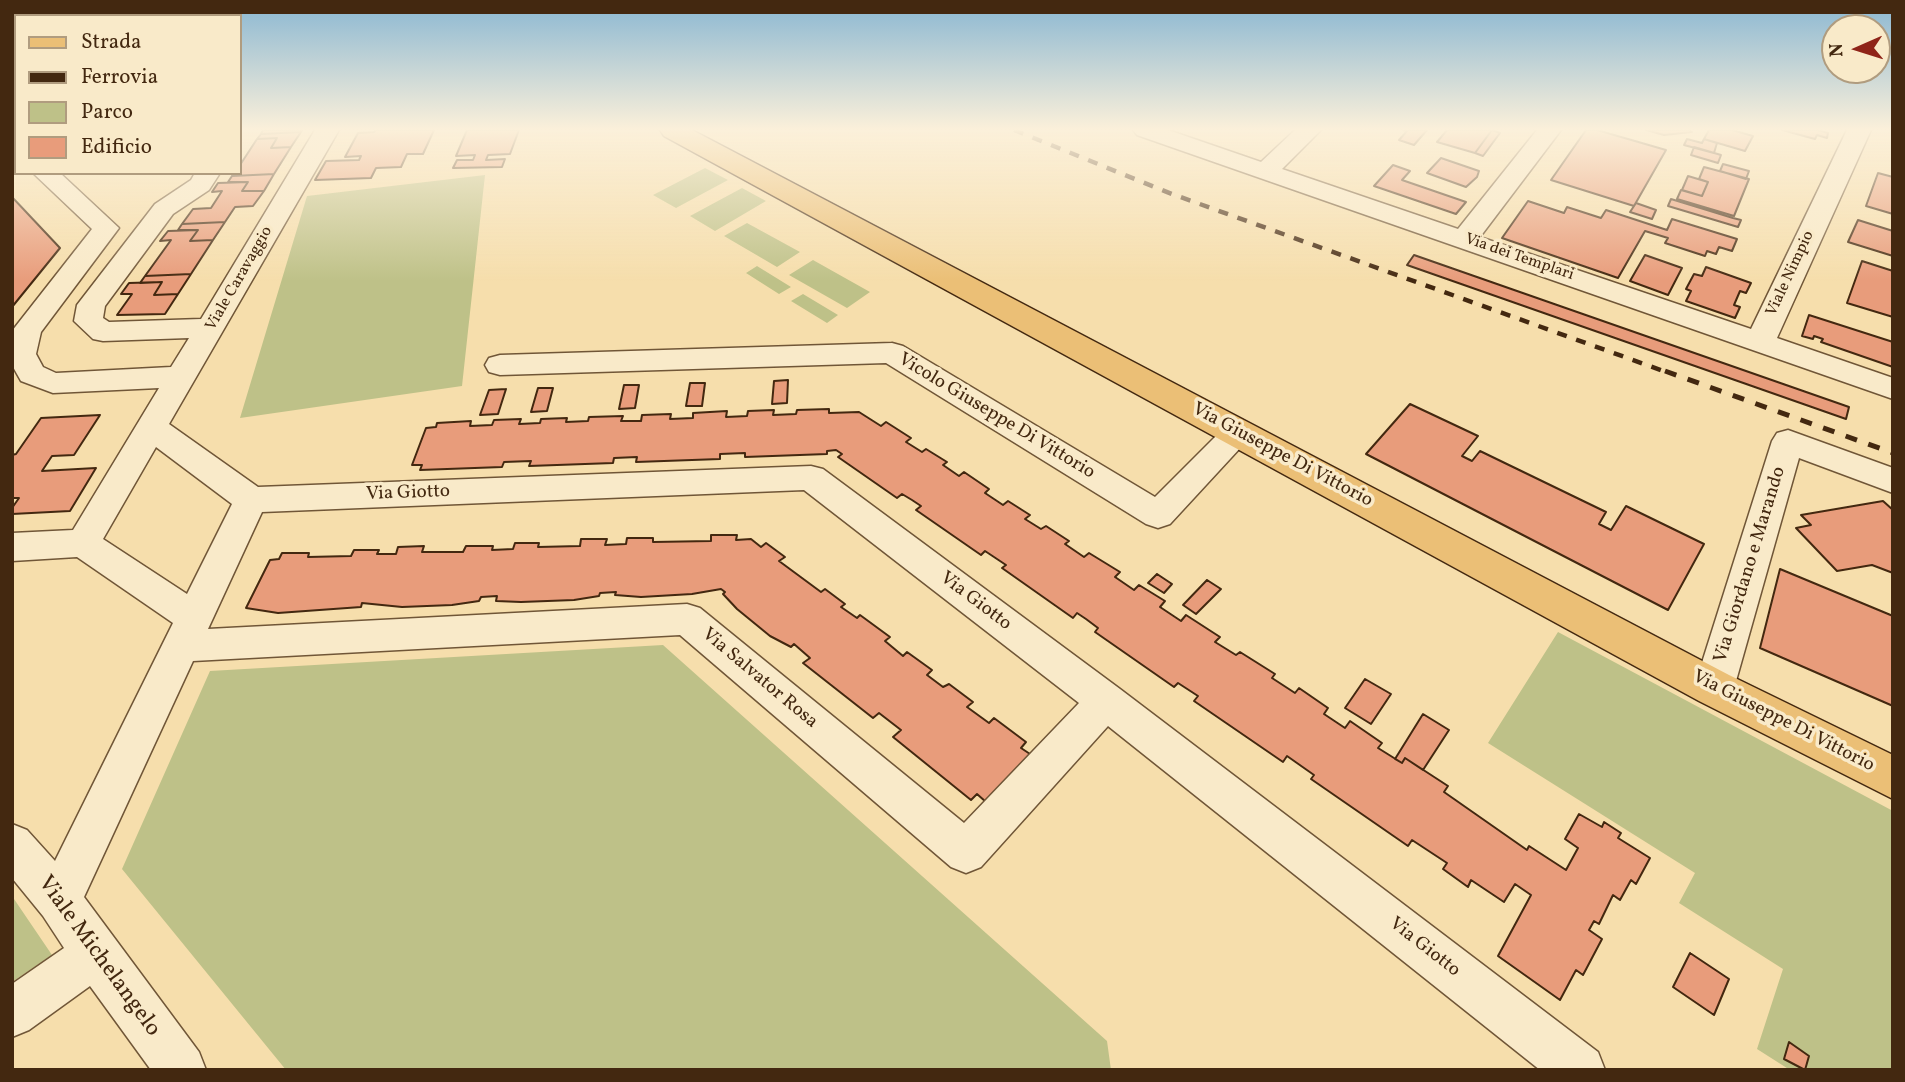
<!DOCTYPE html>
<style>
body{margin:0}
#map{position:relative;width:1905px;height:1082px;overflow:hidden;background:#f6deac;font-family:Vollkorn,serif}
canvas{display:block}
.frame{position:absolute;inset:0;border:14px solid #432810;pointer-events:none}
.legend{position:absolute;left:14px;top:14px;width:228px;height:161px;box-sizing:border-box;background:#f9eac9;border:2px solid #b09c7f;margin:0;padding:9px 12px;list-style:none;font-size:21px;color:#432810}
.legend li{display:flex;align-items:center;gap:14px;height:35px}
.legend b{width:35px;border:2px solid #b09c7f}
.north{position:absolute;left:1821px;top:14px;width:70px;height:70px;box-sizing:border-box;background:#f9eac9;border:2px solid #b09c7f;border-radius:50%;rotate:267deg;font-size:19px;font-weight:700;line-height:28px;text-align:center;color:#432810}
.north::after{content:'';display:block;margin:auto;width:24px;height:32px;background:#8f2418;clip-path:polygon(50% 0,100% 100%,50% 72%,0 100%)}
</style>
<div id="map">
<canvas width="1905" height="1082"></canvas>
<div class="frame"></div>
<ul class="legend">
<li><b style="height:9px;background:#ebbf76"></b>Strada</li>
<li><b style="height:9px;background:#432810"></b>Ferrovia</li>
<li><b style="height:19px;background:#bec188"></b>Parco</li>
<li><b style="height:19px;background:#e89c7b"></b>Edificio</li>
</ul>
<div class="north">N</div>
</div>
<script>
const c = document.querySelector('canvas').getContext('2d');
c.lineJoin = 'round';
function paint(path, color) { c.fillStyle = color; c.fill(path, 'evenodd'); }
const shape = rows => new Path2D(rows.map(r => 'M' + r).join(''));
function strokePath(path, color, width, dash) { c.strokeStyle = color; c.lineWidth = width; c.lineCap = dash ? 'butt' : 'round'; c.setLineDash(dash || []); c.stroke(path); }
function label(font, color, halo, rows, align = 'center') {
  c.font = font + ' Vollkorn,serif'; c.lineWidth = 7; c.setLineDash([]); c.textBaseline = 'middle'; c.strokeStyle = halo; c.fillStyle = color; for (const [text, x, y, turn = 0] of rows) {
    c.save(); c.translate(x, y); c.rotate((+turn || 0) * Math.PI / 180); c.textAlign = isNaN(turn) ? turn : align; if (halo) c.strokeText(text, 0, 0); c.fillText(text, 0, 0); c.restore();
  }
}
paint(shape([
 [705,168,728,180,676,208,653,195],
 [485,175,462,386,240,418,307,196],
 [742,188,766,201,715,231,690,216],
 [747,223,800,252,777,267,724,236],
 [813,260,870,292,847,308,789,275],
 [757,266,791,287,779,294,746,273],
 [803,294,838,315,827,323,791,301],
 [1558,632,1893,811,1893,1070,1790,1070,1757,1049,1783,969,1679,903,1695,873,1488,743],
 [663,645,1107,1041,1111,1070,286,1070,122,869,210,671],
 [12,896,52,955,12,982]
]), '#bec188');
const building = shape([
 [263,130,302,130,301,132,261,134,263,130],
 [376,130,434,130,423,154,407,154,401,167,376,168,371,178,315,180,326,161,359,160,361,156,345,157,358,133,374,132,376,130],
 [467,130,519,130,510,154,488,155,486,160,505,159,502,167,453,168,457,160,473,160,475,155,456,156,467,130],
 [1403,130,1427,130,1414,145,1399,140,1407,131,1403,130],
 [1447,130,1492,130,1475,153,1437,142,1447,130],
 [1492,130,1500,133,1483,156,1475,153,1492,130],
 [1586,130,1597,130,1666,150,1634,206,1551,180,1586,130],
 [1646,130,1689,130,1692,132,1664,135,1646,130],
 [1709,130,1732,130,1753,136,1745,151,1704,139,1709,130],
 [1782,130,1818,130,1828,133,1827,138,1817,135,1815,139,1782,130],
 [301,132,291,147,271,148,277,138,257,139,261,134,301,132],
 [277,138,271,148,291,147,274,174,232,176,240,173,240,165,257,139,277,138],
 [1687,139,1702,143,1704,139,1717,143,1714,153,1684,145,1687,139],
 [1694,147,1721,155,1718,163,1691,155,1694,147],
 [1441,158,1479,171,1477,177,1466,187,1427,173,1441,158],
 [1723,164,1749,171,1746,179,1720,171,1723,164],
 [1393,165,1410,171,1402,180,1466,202,1456,214,1374,186,1393,165],
 [1704,167,1749,179,1734,216,1677,199,1681,190,1702,196,1708,182,1699,179,1704,167],
 [1878,173,1893,177,1893,214,1866,206,1878,173],
 [274,174,264,191,242,191,248,182,228,182,232,176,274,174],
 [1688,176,1708,182,1702,196,1682,190,1688,176],
 [248,182,242,191,264,191,253,206,235,207,225,222,182,224,193,209,211,208,222,191,212,192,218,183,248,182],
 [12,197,60,248,12,307,12,197],
 [1671,199,1733,218,1741,220,1738,227,1668,206,1671,199],
 [1528,201,1564,213,1567,207,1601,218,1606,210,1667,230,1672,219,1737,239,1732,251,1719,247,1716,254,1707,251,1705,256,1665,243,1668,238,1645,231,1618,278,1502,238,1528,201],
 [1636,203,1656,210,1652,219,1630,212,1636,203],
 [1858,220,1893,231,1893,256,1848,242,1858,220],
 [225,222,213,240,190,241,198,230,178,230,182,224,225,222],
 [198,230,190,241,213,240,191,274,145,276,171,240,160,241,168,231,198,230],
 [1414,255,1849,407,1846,419,1407,265,1414,255],
 [1645,255,1682,268,1668,295,1630,281,1645,255],
 [1862,261,1893,271,1893,317,1847,303,1862,261],
 [1706,267,1751,283,1746,293,1740,291,1734,305,1740,307,1735,318,1686,301,1691,291,1686,289,1694,274,1702,276,1706,267],
 [191,274,178,294,154,295,162,282,140,283,145,276,191,274],
 [162,282,154,295,178,294,165,314,117,315,132,294,121,294,129,283,162,282],
 [1809,315,1893,342,1893,367,1821,342,1823,339,1814,336,1813,339,1802,336,1809,315],
 [788,380,787,403,772,404,774,381,788,380],
 [690,383,705,383,702,406,686,406,690,383],
 [624,385,639,385,635,408,619,409,624,385],
 [538,388,553,388,547,411,531,412,538,388],
 [506,389,498,414,480,415,489,390,506,389],
 [1410,404,1478,436,1462,456,1472,461,1480,451,1606,512,1599,524,1611,530,1626,506,1704,544,1668,610,1366,454,1410,404],
 [829,409,829,413,859,412,881,426,886,422,911,438,906,442,922,452,926,449,947,462,943,465,959,476,964,472,989,489,985,493,1003,505,1008,501,1030,515,1025,519,1041,529,1046,526,1069,541,1065,544,1084,557,1089,553,1120,572,1115,577,1134,590,1139,585,1165,601,1160,607,1181,621,1186,615,1220,637,1215,642,1236,655,1240,652,1275,674,1272,678,1295,693,1299,688,1328,708,1324,714,1345,728,1350,721,1382,743,1378,748,1402,763,1405,758,1448,786,1444,792,1527,850,1529,846,1566,870,1578,848,1565,839,1579,814,1602,827,1604,822,1621,833,1618,838,1650,858,1636,884,1631,880,1620,900,1613,895,1599,924,1594,921,1589,930,1602,939,1583,975,1576,970,1560,1000,1498,956,1531,895,1515,884,1504,902,1471,880,1468,887,1443,869,1447,863,1412,840,1408,846,1311,779,1314,775,1287,756,1283,762,1194,701,1198,696,1178,683,1174,687,1095,632,1098,628,1086,619,1077,613,1073,618,1002,568,1006,565,985,551,981,555,916,510,921,506,912,500,902,494,897,498,838,457,842,454,836,450,827,451,827,454,745,457,745,453,720,454,720,459,636,462,637,457,614,458,613,463,529,466,531,461,504,462,502,467,420,470,422,465,412,465,426,428,436,427,437,423,471,421,470,426,492,425,494,420,521,419,519,424,540,423,541,419,567,418,566,422,588,421,589,417,623,416,621,421,641,421,642,415,671,414,670,419,693,418,693,413,727,411,726,417,747,416,748,411,774,410,773,415,796,414,797,410,829,409],
 [100,415,74,455,52,456,42,471,96,468,70,511,12,514,12,508,19,498,12,498,12,455,16,454,41,418,100,415],
 [1883,501,1893,510,1893,573,1872,565,1837,571,1796,528,1811,525,1801,515,1883,501],
 [711,535,737,535,736,540,751,539,761,547,766,543,785,557,779,561,821,592,825,589,845,604,841,607,857,618,860,615,890,637,885,641,903,656,907,652,932,670,927,675,943,687,949,684,973,702,967,707,989,723,994,718,1026,742,1021,748,1030,754,986,802,977,794,971,800,893,737,901,730,879,713,873,718,803,663,810,658,794,644,791,647,770,636,737,609,723,594,725,592,721,589,692,594,641,597,615,595,616,592,600,593,599,596,574,600,521,602,496,601,497,596,481,597,479,601,452,605,402,607,362,603,361,607,278,613,246,608,270,560,279,559,282,553,309,553,308,557,351,556,354,550,379,550,377,554,396,554,398,547,424,546,422,552,463,552,466,546,493,546,492,550,513,549,515,543,539,543,538,547,580,546,581,539,607,539,605,545,626,544,627,538,653,538,653,542,711,541,711,535],
 [1780,569,1893,616,1893,706,1760,648,1780,569],
 [1157,574,1172,584,1164,593,1148,583,1157,574],
 [1207,580,1221,589,1196,614,1183,605,1207,580],
 [1365,679,1391,694,1371,724,1345,708,1365,679],
 [1423,714,1449,730,1423,770,1405,758,1402,763,1395,759,1423,714],
 [1690,953,1729,979,1714,1015,1673,987,1690,953],
 [1789,1042,1809,1056,1805,1070,1784,1059,1789,1042]
]);
paint(building, '#e89c7b');
strokePath(building, '#432810', 2);
const minor = shape([
 [315,130,339,130,169,424,258,487,811,466,823,469,1120,689,1598,1052,1605,1070,1540,1070,1108,726,981,867,966,873,951,867,680,635,193,661,84,897,199,1052,206,1070,151,1070,90,986,29,1030,12,1037,12,984,64,948,43,916,12,878,12,824,27,830,55,861,173,623,77,557,12,561,12,533,73,530,159,388,53,393,21,381,17,374,12,365,12,331,92,229,33,173,60,173,119,228,41,332,36,354,43,367,56,373,171,367,189,338,103,341,93,339,74,321,77,305,155,204,191,180,195,173,220,173,209,190,173,214,105,306,103,318,109,322,201,319,315,130],
 [156,447,232,504,187,594,103,539,156,447],
 [804,490,1079,703,964,823,700,608,687,604,208,629,262,512,804,490],
 [1133,130,1168,130,1261,162,1295,130,1321,130,1282,169,1458,229,1537,130,1561,130,1480,237,1751,329,1847,130,1871,130,1777,338,1893,378,1893,399,1137,135,1133,130],
 [12,136,16,137,16,154,12,153,12,136],
 [892,343,903,346,1155,497,1227,425,1238,422,1249,425,1254,433,1170,524,1158,528,1146,524,886,363,500,375,489,372,485,365,489,358,500,355,892,343],
 [1788,430,1893,468,1893,493,1799,458,1734,688,1728,700,1714,705,1700,700,1694,688,1772,441,1777,433,1788,430]
]);
const major = shape([
 [660,130,692,130,1729,675,1893,755,1893,799,1699,701,664,136,660,130]
]);
strokePath(minor, '#705637', 3);
strokePath(major, '#432810', 3);
paint(minor, '#f9eac9');
paint(major, '#ebbf76');
strokePath(shape([
 [1014,130,1172,194,1669,373]
]), '#432810', 4.5, [10, 10]);
strokePath(shape([
 [1665,371,1893,453]
]), '#432810', 5, [12, 12]);
const sky = c.createLinearGradient(0, 0, 0, 281);
sky.addColorStop(0, '#8ab7d2');
sky.addColorStop(0.46, '#fbf0da');
sky.addColorStop(1, '#fbf0da00');
c.fillStyle = sky;
c.fillRect(0, 0, 1905, 281);
label('16px', '#432810', '#f9eac9', [
 ["Via dei Templari",1519,258,19],
 ["Viale Nimpio",1791,274,-65],
 ["Viale Caravaggio",240,279,-60]
]);
label('19px', '#432810', '#f9eac9', [
 ["Vicolo Giuseppe Di Vittorio",996,417,31],
 ["Via Giuseppe Di Vittorio",1282,456,28],
 ["Via Giotto",408,494,-2],
 ["Via Giordano e Marando",1751,565,-73],
 ["Via Giotto",975,602,37],
 ["Via Salvator Rosa",759,679,40],
 ["Via Giuseppe Di Vittorio",1783,722,27],
 ["Via Giotto",1424,948,38]
]);
label('23px', '#432810', '#f9eac9', [
 ["Viale Michelangelo",98,957,54]
]);
</script>
